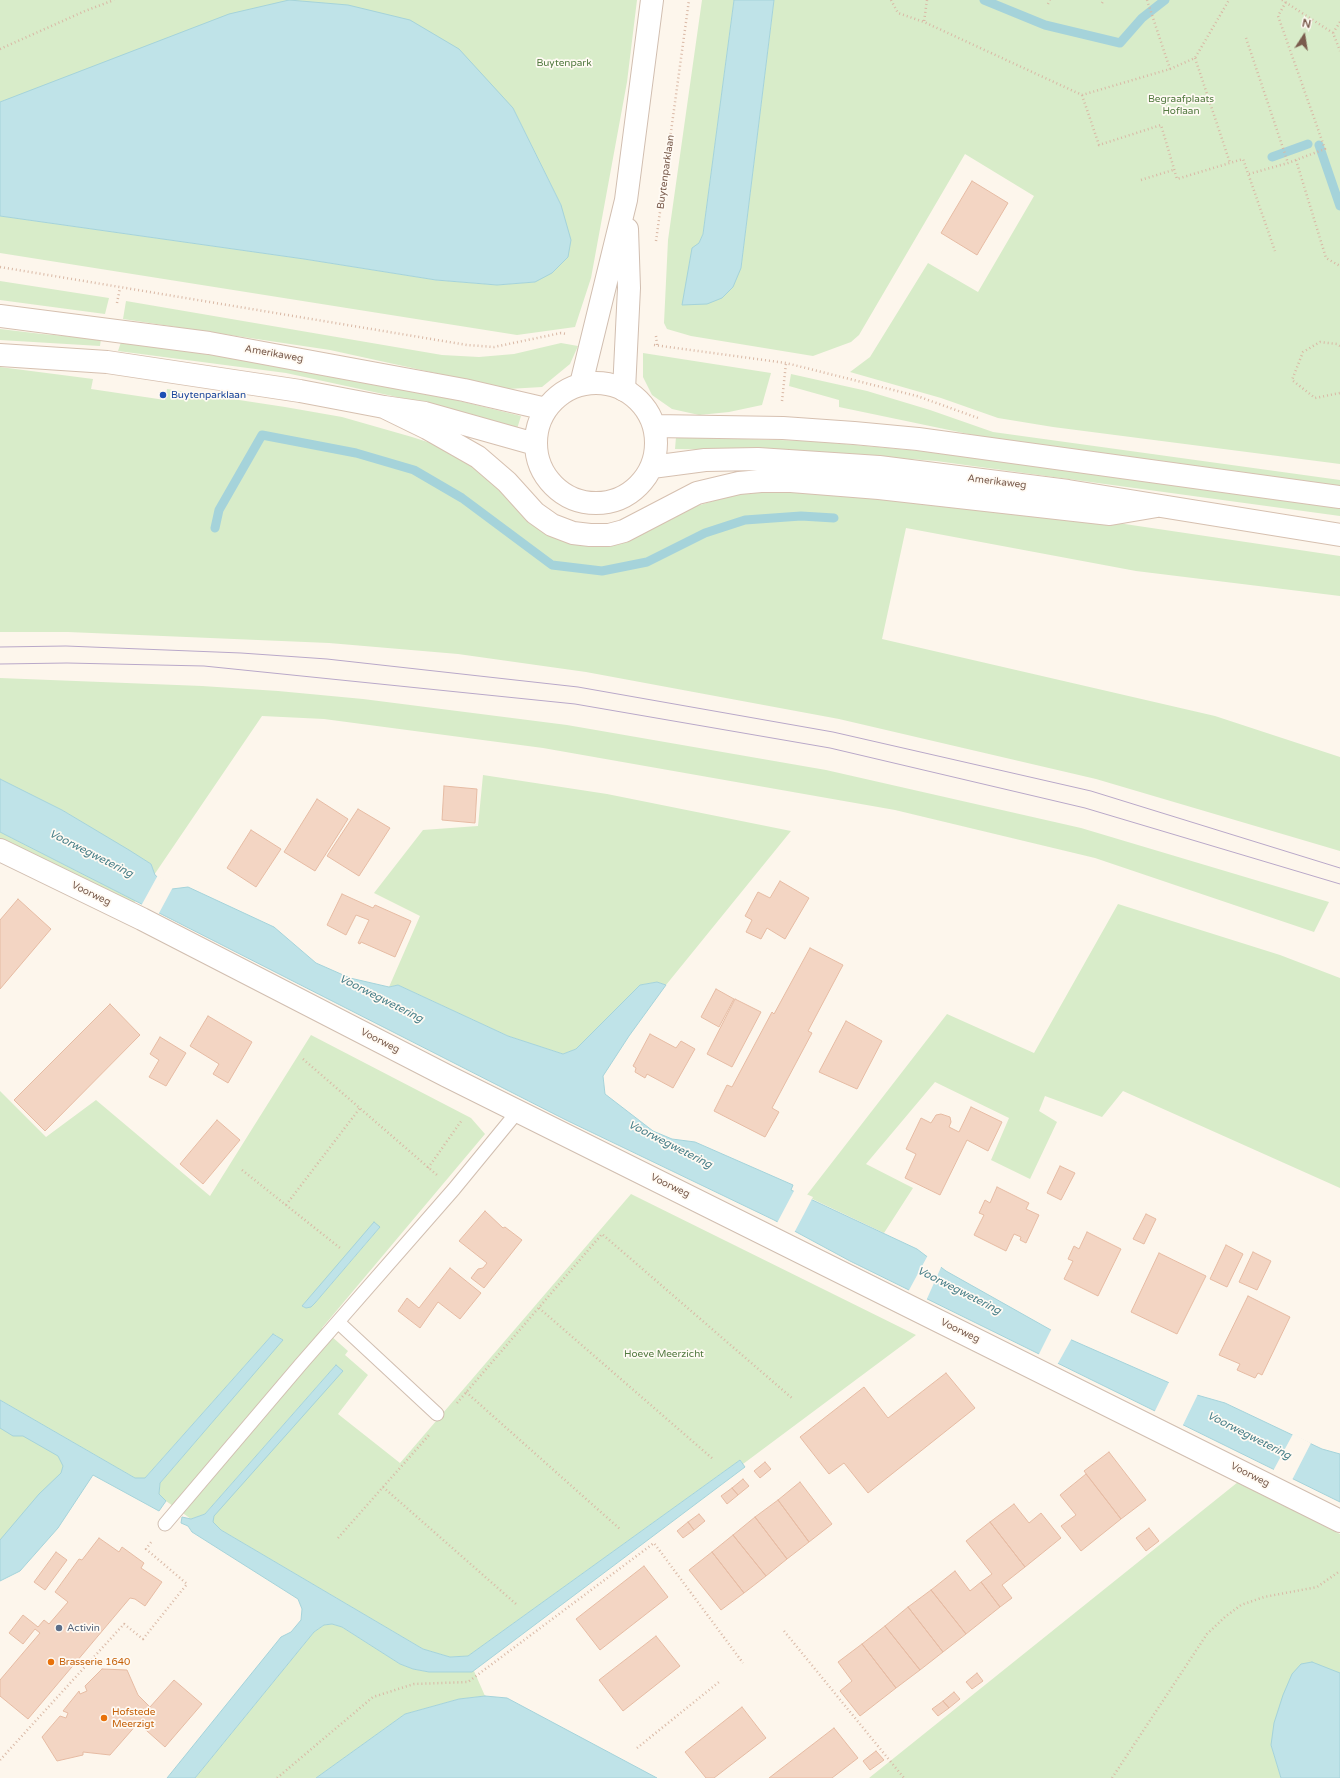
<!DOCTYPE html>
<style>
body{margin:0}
#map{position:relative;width:1340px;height:1778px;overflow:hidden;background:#fdf6ec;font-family:"Varela Round",sans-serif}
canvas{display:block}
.north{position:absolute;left:1284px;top:16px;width:40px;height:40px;-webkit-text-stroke:3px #fffaf3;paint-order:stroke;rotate:12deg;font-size:11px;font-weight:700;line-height:16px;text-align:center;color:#7a5c4d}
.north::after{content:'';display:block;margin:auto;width:14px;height:18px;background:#7a5c4d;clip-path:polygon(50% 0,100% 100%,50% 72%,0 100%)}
</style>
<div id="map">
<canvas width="1340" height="1778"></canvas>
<div class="north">N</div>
</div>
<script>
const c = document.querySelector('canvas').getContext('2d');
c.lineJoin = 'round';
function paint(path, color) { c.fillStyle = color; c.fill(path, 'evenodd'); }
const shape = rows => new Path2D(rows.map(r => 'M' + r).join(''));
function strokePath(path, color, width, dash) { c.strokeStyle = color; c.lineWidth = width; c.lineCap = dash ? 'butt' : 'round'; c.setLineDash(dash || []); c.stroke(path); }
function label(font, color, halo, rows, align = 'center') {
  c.font = font + ' "Varela Round",sans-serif'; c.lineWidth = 3.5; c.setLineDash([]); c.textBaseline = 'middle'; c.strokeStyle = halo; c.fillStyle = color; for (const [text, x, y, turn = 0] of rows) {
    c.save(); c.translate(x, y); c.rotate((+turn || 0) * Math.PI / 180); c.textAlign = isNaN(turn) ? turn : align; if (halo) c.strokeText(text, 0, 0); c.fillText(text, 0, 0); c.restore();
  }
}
paint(shape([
 [0,0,637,0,627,82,591,278,575,327,517,335,0,253,0,216,304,259,436,280,497,285,535,282,561,205,513,108,22,95,0,102],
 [702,0,734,0,703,234,699,243,741,268,774,0,1340,0,1340,464,1053,427,998,418,941,398,850,372,870,357,928,263,978,292,1034,196,965,154,859,335,851,342,813,356,691,336,667,329,664,323,668,240],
 [0,281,109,298,105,314,0,300],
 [126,301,442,355,479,357,514,354,561,343,578,346,570,364,542,387,508,389,330,350,123,319],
 [0,329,42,334,101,339,100,346,0,340],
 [121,342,287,366,427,393,521,416,517,429,420,402,286,373,118,351],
 [643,353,771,373,762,405,729,412,699,415,672,409,652,395,643,377],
 [0,367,93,379,91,389,165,400,167,389,285,407,342,417,412,437,440,446,468,463,568,542,585,546,602,547,620,544,635,538,690,508,730,496,750,492,800,491,1091,519,1340,556,1340,596,1136,571,906,528,882,639,1215,716,1340,757,1340,851,1096,779,839,719,586,672,458,654,329,643,68,632,0,632],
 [791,374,867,391,930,410,993,432,1340,480,1340,486,997,440,839,407,839,400,789,386],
 [676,437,812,441,954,454,1340,508,1340,516,936,461,802,451,675,449],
 [0,678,202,686,278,691,363,699,567,725,826,770,1081,828,1329,902,1314,932,1095,858,895,810,543,748,324,719,262,716,154,875,151,864,62,810,0,779],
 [483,775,607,794,791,831,666,985,657,982,640,985,576,1049,563,1054,508,1036,398,985,389,987,420,916,374,893,423,830,478,826],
 [0,832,136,901,132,904,0,840],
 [1118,904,1280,955,1340,978,1340,1188,1123,1091,1102,1117,1045,1096,1039,1111,1057,1122,1030,1179,991,1160,1009,1118,935,1082,866,1164,913,1188,884,1233,806,1196,947,1014,1034,1053],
 [311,1035,471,1118,485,1134,322,1328,348,1351,345,1355,368,1375,338,1414,400,1463,631,1194,916,1335,743,1464,740,1460,468,1656,450,1657,423,1649,221,1530,213,1522,213,1516,336,1365,205,1514,191,1519,166,1501,159,1494,160,1483,282,1340,277,1336,273,1334,145,1478,135,1478,0,1400,0,1091,46,1137,96,1100,210,1196],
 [380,1227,315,1303,306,1308,302,1306],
 [0,1422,87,1464,0,1551],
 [1238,1482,1340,1534,1340,1692,1271,1745,1281,1778,869,1778],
 [332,1624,342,1627,400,1664,413,1669,429,1672,474,1671,485,1696,459,1699,405,1714,316,1778,195,1778,314,1632,324,1625]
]), '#d8ecc9');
const water = shape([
 [289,0,348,5,410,20,459,49,513,108,561,205,571,240,568,257,552,273,535,282,497,285,436,280,304,259,0,216,0,102,229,14,289,0],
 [734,0,774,0,741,268,733,287,722,298,707,304,682,305,692,248,699,243,703,234,734,0],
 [0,779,62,810,129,850,151,864,155,875,172,889,188,887,274,927,316,963,350,978,389,987,398,985,508,1036,563,1054,576,1049,640,985,657,982,666,985,629,1036,603,1076,605,1094,653,1131,672,1139,695,1142,793,1185,791,1190,917,1249,946,1271,1058,1334,1197,1395,1225,1403,1322,1449,1340,1454,1340,1502,850,1261,774,1220,566,1120,0,832,0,779],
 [374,1222,380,1227,315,1303,311,1307,306,1308,302,1306,374,1222],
 [273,1334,283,1340,160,1483,159,1494,166,1501,159,1511,93,1475,58,1528,20,1571,0,1581,0,1540,39,1494,61,1473,63,1466,58,1456,23,1436,13,1436,0,1428,0,1400,135,1478,145,1478,273,1334],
 [336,1365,343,1371,214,1516,213,1522,221,1530,423,1649,450,1657,468,1656,740,1460,745,1467,472,1672,429,1672,413,1669,400,1664,342,1627,332,1624,324,1625,314,1632,195,1778,167,1778,281,1637,291,1632,301,1620,302,1609,298,1599,192,1532,188,1526,181,1523,182,1517,191,1519,205,1514,336,1365],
 [1312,1662,1340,1673,1340,1778,1281,1778,1271,1745,1274,1723,1283,1695,1292,1674,1301,1664,1312,1662],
 [485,1696,507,1698,657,1778,316,1778,405,1714,459,1699,485,1696]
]);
paint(water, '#bfe3e8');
strokePath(water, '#a5d3da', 1);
paint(shape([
 [158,875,173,887,158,915,141,906],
 [795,1189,813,1197,794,1233,777,1223],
 [928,1255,942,1265,926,1301,908,1292],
 [1052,1328,1072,1338,1057,1365,1038,1356],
 [1170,1380,1198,1394,1182,1427,1154,1413],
 [1293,1434,1311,1443,1292,1480,1273,1471]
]), '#fdf6ec');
strokePath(shape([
 [984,0,1045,25,1120,43,1142,18,1165,0],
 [1319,145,1340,206],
 [1272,157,1308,144],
 [215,528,219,510,262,435,356,453,414,470,462,498,552,565,602,571,647,562,705,533,745,520,801,516,834,518]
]), '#a5d3da', 9);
const building = shape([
 [972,181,1008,203,977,255,941,233,972,181],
 [444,786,477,789,475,823,442,820,444,786],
 [317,799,348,819,315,871,284,852,317,799],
 [358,809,390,828,359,876,327,856,358,809],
 [251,830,281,849,256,887,227,868,251,830],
 [780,881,809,898,785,939,767,928,761,939,746,932,752,920,745,916,758,892,770,898,780,881],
 [342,894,373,908,375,905,411,921,395,957,361,942,360,944,358,943,369,920,356,915,346,935,327,925,342,894],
 [18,899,51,929,0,989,0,920,18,899],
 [810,948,843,965,808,1031,812,1033,772,1108,779,1112,765,1137,714,1111,727,1085,732,1087,772,1012,774,1014,810,948],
 [716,989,734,999,719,1027,701,1017,716,989],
 [735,999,761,1012,732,1067,707,1054,735,999],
 [110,1004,140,1035,45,1131,14,1100,110,1004],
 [208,1016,252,1042,228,1083,213,1074,219,1064,190,1046,208,1016],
 [846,1021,882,1041,857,1089,819,1072,846,1021],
 [650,1034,676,1048,681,1041,695,1049,673,1088,647,1074,645,1078,635,1072,636,1068,633,1066,650,1034],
 [160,1037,186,1053,166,1086,149,1077,159,1060,150,1054,160,1037],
 [971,1107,1002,1122,988,1151,967,1140,940,1195,905,1178,916,1154,906,1149,921,1118,931,1123,936,1115,941,1114,950,1117,951,1122,949,1127,959,1132,971,1107],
 [217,1120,240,1140,203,1184,180,1164,217,1120],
 [1060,1166,1075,1173,1061,1200,1047,1193,1060,1166],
 [997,1187,1029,1203,1026,1209,1039,1215,1026,1243,1020,1240,1021,1237,1014,1234,1006,1251,974,1235,984,1215,979,1213,985,1200,990,1203,997,1187],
 [485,1211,503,1228,505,1227,522,1240,484,1288,471,1278,478,1269,483,1268,487,1263,459,1241,485,1211],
 [1146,1214,1156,1219,1144,1244,1133,1239,1146,1214],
 [1087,1232,1121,1249,1098,1296,1064,1279,1073,1261,1068,1259,1074,1246,1079,1249,1087,1232],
 [1226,1245,1243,1254,1227,1287,1210,1279,1226,1245],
 [1253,1252,1271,1261,1257,1290,1239,1282,1253,1252],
 [1159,1253,1206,1276,1177,1334,1131,1312,1159,1253],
 [450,1268,481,1293,460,1319,438,1302,420,1328,398,1311,407,1298,419,1308,450,1268],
 [1248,1296,1290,1317,1262,1375,1258,1373,1255,1378,1237,1370,1240,1364,1219,1355,1248,1296],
 [946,1373,975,1408,868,1493,844,1463,829,1474,800,1437,864,1387,888,1418,946,1373],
 [1109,1452,1146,1500,1121,1519,1084,1471,1109,1452],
 [765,1462,771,1469,760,1478,754,1471,765,1462],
 [1086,1474,1121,1519,1081,1551,1061,1526,1076,1515,1060,1495,1086,1474],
 [743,1479,749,1486,738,1495,732,1488,743,1479],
 [800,1482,832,1524,809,1542,778,1500,800,1482],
 [732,1488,738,1495,727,1504,721,1496,732,1488],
 [778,1500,809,1542,787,1559,755,1517,778,1500],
 [1014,1504,1029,1523,1041,1513,1061,1538,1025,1567,990,1522,1014,1504],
 [699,1514,705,1521,694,1530,688,1522,699,1514],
 [755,1517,787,1559,766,1576,733,1535,755,1517],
 [688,1522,694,1530,683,1538,677,1531,688,1522],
 [990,1522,1025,1567,1002,1585,1012,1598,1000,1607,981,1582,992,1574,966,1541,990,1522],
 [1149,1528,1159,1541,1146,1551,1136,1538,1149,1528],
 [733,1535,766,1576,744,1593,712,1552,733,1535],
 [99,1538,119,1552,122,1547,144,1563,141,1568,162,1582,145,1606,135,1599,130,1598,28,1719,0,1696,0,1680,40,1633,35,1629,23,1644,9,1633,23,1615,38,1627,44,1620,49,1624,68,1602,55,1592,79,1559,82,1560,99,1538],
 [56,1552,67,1560,45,1590,34,1582,56,1552],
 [712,1552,744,1593,721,1610,689,1570,712,1552],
 [644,1566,668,1597,600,1650,576,1619,644,1566],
 [955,1571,970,1591,981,1582,1000,1607,966,1634,931,1590,955,1571],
 [931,1590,966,1634,943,1652,908,1607,931,1590],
 [908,1607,943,1652,920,1670,885,1626,908,1607],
 [885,1626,920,1670,896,1688,862,1644,885,1626],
 [656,1636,680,1666,623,1711,599,1680,656,1636],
 [862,1644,896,1688,860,1716,840,1691,852,1681,838,1662,862,1644],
 [102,1669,127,1670,138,1695,150,1707,174,1680,202,1704,165,1747,138,1723,110,1755,83,1752,83,1755,57,1761,42,1737,60,1716,66,1718,68,1713,63,1711,79,1691,80,1694,87,1691,85,1686,102,1669],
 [977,1673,983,1681,972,1689,966,1682,977,1673],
 [954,1692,960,1699,949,1708,943,1701,954,1692],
 [943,1701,949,1708,938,1716,932,1709,943,1701],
 [742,1707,766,1738,714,1778,706,1778,685,1752,742,1707],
 [834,1728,858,1758,832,1778,769,1778,834,1728],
 [876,1751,884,1760,870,1770,863,1761,876,1751]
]);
paint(building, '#f3d5c3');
strokePath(building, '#e6bba3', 1);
const lane = shape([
 [338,1322,437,1414],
 [165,1524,301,1364,454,1189,518,1111]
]);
const street = shape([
 [581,384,626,200,652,0],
 [624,390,629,288,627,229],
 [0,850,142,919,447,1076,1340,1521]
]);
const secondary = shape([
 [0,316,209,343,464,390,546,409],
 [0,355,107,362,300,391,384,407,425,413,535,444],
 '536 443a60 60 0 1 1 120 0a60 60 0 1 1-120 0Z',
 [384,407,427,428,478,457,507,482,535,513,552,525,573,533,590,535,609,535,624,531,697,493,739,483,761,481,791,481,879,488,1110,514,1157,506],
 [654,426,783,428,854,433,918,439,1340,497],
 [652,467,705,460,758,459,879,467,1068,491,1340,535]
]);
strokePath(lane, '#d1beb0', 15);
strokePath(street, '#d1beb0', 24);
strokePath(secondary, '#d6c0b0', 24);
strokePath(shape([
 [891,0,898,13,924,22],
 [927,0,924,22,1082,95,1170,69,1195,58,1229,0],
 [1147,0,1170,69],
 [1282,0,1333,33],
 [1102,3,1104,0],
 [1048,4,1050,0],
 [1340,22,1333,33,1340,51],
 [1246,38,1288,163],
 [0,49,85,11,114,0],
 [1195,58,1230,163],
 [1082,95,1099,145,1161,125,1177,179,1243,159,1275,251],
 [1296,160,1326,258,1340,266],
 [1249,174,1288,163,1325,149,1278,16,1287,0],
 [1141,180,1173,170],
 [656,241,689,0],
 [0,267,467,345,494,347,561,333,566,334],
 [117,303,120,288],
 [656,336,657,345],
 [654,345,786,363,917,396,978,418],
 [1340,346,1337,344,1320,342,1303,352,1292,380,1315,398,1340,393],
 [782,401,786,363],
 [303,1059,437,1175],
 [428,1168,462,1120],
 [242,1170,340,1248],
 [286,1205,360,1108],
 [539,1308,713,1459],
 [466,1392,621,1530],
 [457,1403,602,1234,793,1399],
 [383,1487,516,1604],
 [338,1538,429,1435],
 [784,1631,904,1778],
 [637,1748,719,1682],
 [0,1760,124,1624,143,1639,187,1584,146,1549,152,1541],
 [277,1778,373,1697,414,1684,468,1682,654,1543,743,1663],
 [1112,1778,1207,1634,1225,1617,1241,1605,1264,1597,1317,1587,1340,1571]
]), '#d9b8a5', 2.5, [1, 3]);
strokePath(lane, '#fff', 13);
strokePath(street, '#fff', 22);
strokePath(secondary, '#fff', 22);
strokePath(shape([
 [0,647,66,646,241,653,327,659,578,687,833,732,1091,791,1340,868],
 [0,664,67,663,204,666,575,704,830,748,1085,808,1340,884]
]), '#b9a8c9', 1);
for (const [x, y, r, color] of [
 [163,395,4,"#1a4fb4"],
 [59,1628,4,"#5c6f8a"],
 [51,1662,4,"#e8710a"],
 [104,1718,4,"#e8710a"]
]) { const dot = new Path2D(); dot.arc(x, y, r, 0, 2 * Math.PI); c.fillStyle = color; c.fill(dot); strokePath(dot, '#fffaf3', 1.5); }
label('10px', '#537a41', '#fffaf3', [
 ["Buytenpark",564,63],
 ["Begraafplaats",1181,99],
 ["Hoflaan",1181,111],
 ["Hoeve Meerzicht",664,1354]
]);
label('10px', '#7a5c4d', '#fffaf3', [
 ["Buytenparklaan",666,172,-82],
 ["Amerikaweg",274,354,10],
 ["Amerikaweg",997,482,7],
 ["Voorweg",91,894,26],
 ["Voorweg",380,1041,27],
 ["Voorweg",670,1186,26],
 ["Voorweg",960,1331,26],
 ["Voorweg",1250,1475,27]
]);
label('10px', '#164399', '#fffaf3', [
 ["Buytenparklaan",171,395]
], 'left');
label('10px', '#4e5e75', '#fffaf3', [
 ["Activin",67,1628]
], 'left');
label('10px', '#c56008', '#fffaf3', [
 ["Brasserie 1640",59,1662],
 ["Hofstede",112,1712],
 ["Meerzigt",112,1724]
], 'left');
label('italic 11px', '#437c86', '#fffaf3', [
 ["Voorwegwetering",91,854,27],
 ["Voorwegwetering",381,999,27],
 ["Voorwegwetering",670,1145,27],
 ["Voorwegwetering",959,1291,27],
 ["Voorwegwetering",1249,1436,27]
]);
</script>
